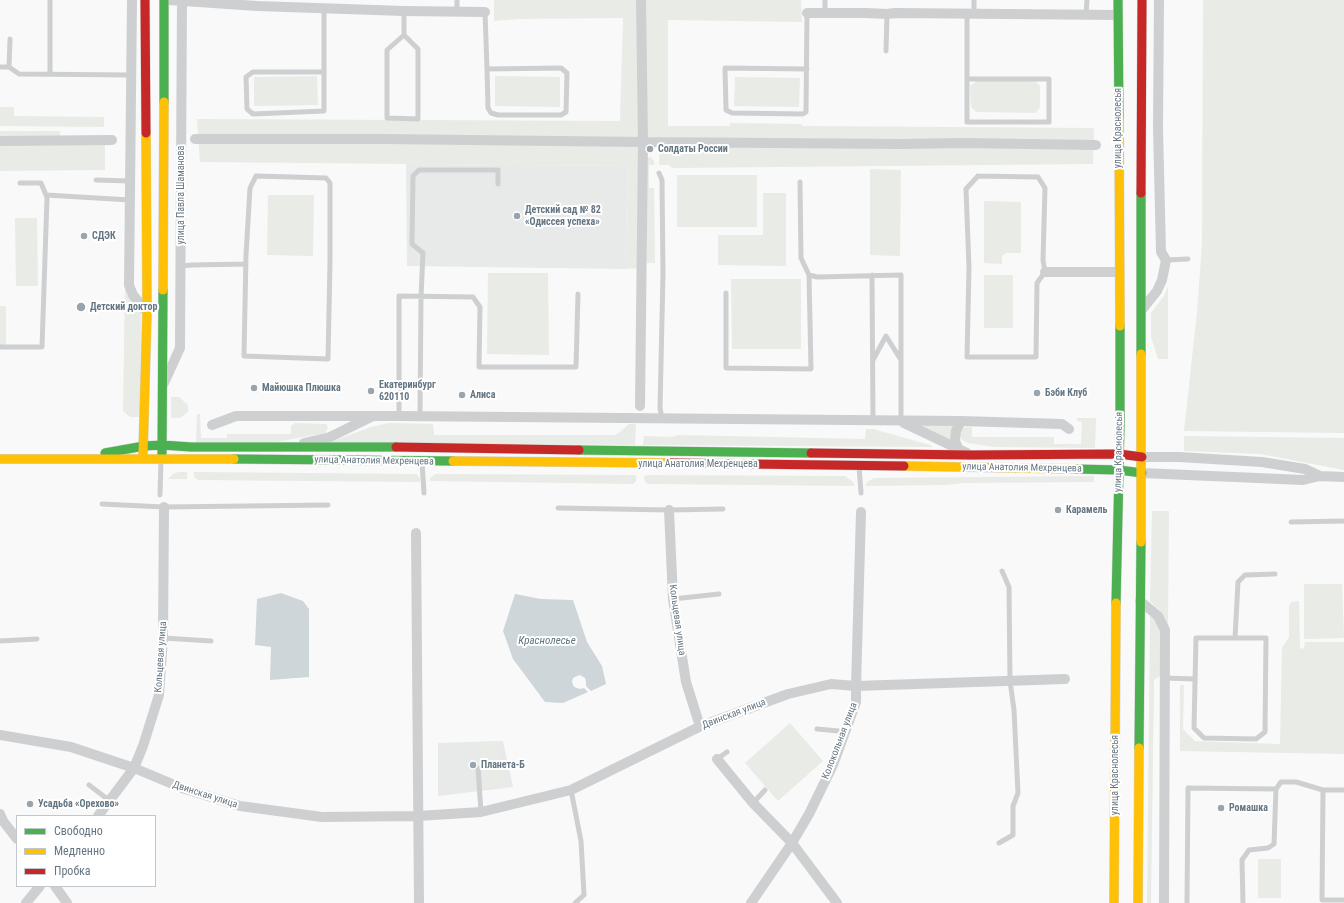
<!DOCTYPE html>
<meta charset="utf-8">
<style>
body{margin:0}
#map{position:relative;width:1344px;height:903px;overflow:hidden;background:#f9f9f9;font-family:"Roboto Condensed",sans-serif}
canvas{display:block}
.legend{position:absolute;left:16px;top:815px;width:140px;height:72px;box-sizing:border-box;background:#fff;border:1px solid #c1c8cd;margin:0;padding:5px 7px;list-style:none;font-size:12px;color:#657683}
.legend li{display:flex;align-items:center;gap:8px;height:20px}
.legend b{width:20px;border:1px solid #c1c8cd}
</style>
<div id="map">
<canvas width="1344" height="903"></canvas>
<ul class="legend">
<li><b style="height:5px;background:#4caf50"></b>Свободно</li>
<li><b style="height:5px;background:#ffc107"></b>Медленно</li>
<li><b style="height:5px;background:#c62828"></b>Пробка</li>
</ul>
</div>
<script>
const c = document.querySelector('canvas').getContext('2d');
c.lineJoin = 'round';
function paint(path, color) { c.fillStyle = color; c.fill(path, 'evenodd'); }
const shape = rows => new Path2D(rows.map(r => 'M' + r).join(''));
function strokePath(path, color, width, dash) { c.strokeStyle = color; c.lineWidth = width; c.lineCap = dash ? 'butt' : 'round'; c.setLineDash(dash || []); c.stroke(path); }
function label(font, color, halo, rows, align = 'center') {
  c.font = font + ' "Roboto Condensed",sans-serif'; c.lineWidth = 4; c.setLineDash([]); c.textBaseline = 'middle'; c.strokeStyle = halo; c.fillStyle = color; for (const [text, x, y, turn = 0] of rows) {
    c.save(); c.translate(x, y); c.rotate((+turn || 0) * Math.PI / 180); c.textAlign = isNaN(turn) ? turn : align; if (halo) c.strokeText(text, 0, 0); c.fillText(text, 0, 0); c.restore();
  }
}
paint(shape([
 [406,164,628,166,625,269,407,266],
 [503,741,513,787,438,796,438,743]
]), '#e8e9e9');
paint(shape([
 [494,0,801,0,802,22,668,20,668,126,730,126,730,123,802,124,802,126,1094,128,1093,164,672,168,669,165,659,165,660,145,639,139,638,268,625,269,628,166,200,162,197,119,620,121,623,18,518,19,494,21],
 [1203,0,1344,0,1344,433,1184,431,1197,312,1202,244],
 [317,76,318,105,254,106,254,77],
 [495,76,560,77,560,107,495,106],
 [735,77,800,78,799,107,734,106],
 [977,81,1035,81,1040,86,1040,107,1036,113,976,112,971,107,970,86],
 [0,107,14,107,14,116,104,117,104,127,0,126],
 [0,131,60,131,60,138,0,137],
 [0,144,105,145,105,170,0,171],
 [651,157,654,161,654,165,649,165,649,188,654,188,655,263,647,263,645,158],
 [870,169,901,170,900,256,870,255],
 [677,175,757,175,757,227,677,227],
 [763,193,786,193,786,266,718,265,718,235,763,235],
 [268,195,314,195,313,256,267,255],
 [984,201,1021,202,1021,253,1006,253,1002,256,1002,264,984,263],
 [15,218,37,218,38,286,16,286],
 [488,273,548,273,549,355,487,354],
 [984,275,1013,275,1013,328,984,328],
 [731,279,801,279,801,349,732,349],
 [125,286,141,311,140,417,130,417,123,411],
 [1168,286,1168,359,1158,359,1151,337,1151,313,1164,296],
 [0,306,6,306,6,346,0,346],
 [171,397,179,397,188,405,188,412,180,418,171,418],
 [197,414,200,414,201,438,227,438,227,434,291,434,291,426,295,423,326,424,328,427,325,433,271,443,196,442],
 [1077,418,1096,418,1095,448,995,447,968,443,962,440,960,436,961,432,963,428,967,427,972,427,972,437,1054,437,1054,444,1081,444,1082,422,1077,421],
 [389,423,433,424,434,435,616,435,629,424,636,424,635,445,328,443,371,427],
 [914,424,955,424,952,441],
 [866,429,873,429,930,445,933,447,643,445,644,436,672,437,678,435,865,439],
 [1184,436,1344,438,1344,470,1260,454,1184,451],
 [180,472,187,472,187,479,168,479,174,473],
 [194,472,416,474,420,478,420,482,198,480,194,477],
 [435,474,636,475,636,481,633,484,430,481,430,478],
 [646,475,845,476,853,482,855,486,648,484,645,482,644,477],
 [1094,476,1094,482,963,483,947,485,865,486,867,482,874,478],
 [1152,511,1169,511,1168,623,1167,625,1160,611,1150,601],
 [1304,584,1342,584,1344,638,1304,639],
 [1299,601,1300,649,1304,648,1305,642,1344,642,1344,754,1180,751,1180,685,1184,685,1183,729,1195,741,1280,744,1282,648,1289,637,1289,606,1291,602],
 [1150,615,1154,617,1160,629,1160,676,1154,680,1151,903,1147,903],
 [790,723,823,761,778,801,745,763],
 [497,741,505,788,484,790,480,742],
 [1258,859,1281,859,1281,898,1258,898]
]), '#e8ebe6');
paint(shape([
 [281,593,303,601,309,609,309,677,270,680,271,647,255,645,257,599],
 [515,594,541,599,573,600,587,642,602,666,606,684,591,691,586,686,586,682,585,678,580,675,577,676,573,678,572,682,574,687,580,689,584,688,588,692,563,703,545,702,513,659,503,631]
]), '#ced6d9');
const fast = shape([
 [1118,0,1119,118],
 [164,102,164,0],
 [1141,354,1141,193],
 [579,450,811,453],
 [105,453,144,446,162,445,191,447,396,447],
 [162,454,163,290],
 [234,459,453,461],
 [1076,469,1119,470,1142,473],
 [1116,603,1120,425,1120,326],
 [1139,748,1141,542]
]);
const slow = shape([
 [1119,118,1120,326],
 [163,290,164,102],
 [143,454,147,312,146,133],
 [0,459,234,459],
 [453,461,671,463],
 [904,466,1076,469],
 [1141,542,1141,354],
 [1114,903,1116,603],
 [1138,903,1139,748]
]);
const jam = shape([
 [145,0,146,133],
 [1141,193,1142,0],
 [396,447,579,450],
 [811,453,971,455,1119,454,1142,457],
 [671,463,904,466]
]);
strokePath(fast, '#d5d6d7', 10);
strokePath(slow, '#d5d6d7', 10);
strokePath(jam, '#d5d6d7', 10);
strokePath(shape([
 [324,8,324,111,253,114,247,109,246,77,253,72,324,72],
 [457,12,457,0],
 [485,12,487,69,488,108,491,113,498,115,561,115,566,112,567,73,561,68,487,69],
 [825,14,825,0],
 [967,14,967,122,1049,122,1049,79,967,79],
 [974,14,974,0],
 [1086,14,1087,0],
 [404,35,387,50,387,118,418,119,418,49,404,35,404,11],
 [886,51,887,14],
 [0,67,9,67,19,74,131,75],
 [9,67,10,39],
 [807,69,725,68,726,110,732,113,803,114,806,112,807,13],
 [50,74,50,0],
 [659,173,662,180,663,274,660,408,662,418],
 [256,176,326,178,330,183,330,263,328,359,244,356,246,255,250,188,256,176],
 [978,176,1038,177,1045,188,1043,260,1045,272,1037,283,1036,357,967,357,969,268,966,189,978,176],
 [96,180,130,181],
 [20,183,41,183,46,195],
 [1166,260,1188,259],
 [180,266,192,265,246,264],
 [809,275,817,277,901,275,901,421],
 [872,275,873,421],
 [726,293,726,368,811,369,809,275,801,258,800,182],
 [0,347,42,347,47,198,46,195,130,200],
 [873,360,886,336,901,360],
 [399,416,399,296,473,297,480,307,479,367,576,367,578,294],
 [420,416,421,297,423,253,412,244,413,176,419,170,498,170,498,184],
 [422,462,424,493],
 [859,466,861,493],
 [160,495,161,460],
 [102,504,164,507,328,505],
 [558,508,669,510,723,509],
 [1291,522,1344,521],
 [673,599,719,594],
 [163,638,211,641],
 [1196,638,1266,638,1265,732,1256,739,1204,738,1194,728,1196,638],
 [1235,638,1238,582,1245,575,1275,574],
 [0,641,37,639],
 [1165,678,1195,679],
 [817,729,839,731,845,734],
 [717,759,727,752],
 [478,768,481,812],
 [89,785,110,801],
 [1276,789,1281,782,1296,782,1323,790,1344,790],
 [571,790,581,841,584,895,575,903],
 [1323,790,1322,900,1344,900],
 [753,803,765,790],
 [999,843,1013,835,1013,806,1018,793,1014,710,1010,681,1009,587,1002,571],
 [1187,903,1188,788,1276,789,1274,844,1268,848,1249,850,1242,860,1243,903]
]), '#cecfd0', 5);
strokePath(shape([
 [132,0,129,285,133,295,147,312],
 [169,0,257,6,404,11,485,12],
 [807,13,866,13,887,14,895,13,1118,15],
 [195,139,384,139,643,142,901,144,963,143,1096,145],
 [0,141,112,140],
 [1045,272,1119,272],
 [1141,311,1157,291,1162,280,1166,260,1161,252,1158,128,1159,0],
 [164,383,180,348,182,0],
 [640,406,643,142,641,0],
 [904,423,967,453],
 [212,425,236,416,399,416,961,421,1062,424,1069,429],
 [304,443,330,437,371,417],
 [958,448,955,441,956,431,961,421],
 [1142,457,1179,457,1262,462,1305,469,1320,476],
 [1142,473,1303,480,1320,476,1344,477],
 [669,510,673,599,686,682,698,720,701,726],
 [416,533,419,903],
 [1140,601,1158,616,1165,630,1164,903],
 [0,735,71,747,134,768,182,788,240,806,322,817,418,816,481,812,571,790,701,726,788,694,831,684,856,686,1065,679],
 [717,759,753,803,792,843,837,903],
 [0,814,3,821,17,839],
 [98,816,134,768,143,746,159,695,163,638,164,507],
 [55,886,67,903],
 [26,903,40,886],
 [751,903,792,843,809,814,833,765,856,702,856,686,861,512]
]), '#cecfd0', 10);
strokePath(fast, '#4caf50', 9);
strokePath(slow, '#ffc107', 9);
strokePath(jam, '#c62828', 9);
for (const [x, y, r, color] of [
 [650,149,4,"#99a4ac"],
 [517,216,4,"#99a4ac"],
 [84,236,4,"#99a4ac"],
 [81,307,5,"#99a4ac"],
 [254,388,4,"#99a4ac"],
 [371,391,4,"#99a4ac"],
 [1037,393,4,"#99a4ac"],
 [462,395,4,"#99a4ac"],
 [1058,510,4,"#99a4ac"],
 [473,765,4,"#99a4ac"],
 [30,804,4,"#99a4ac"],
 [1221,808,4,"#99a4ac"]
]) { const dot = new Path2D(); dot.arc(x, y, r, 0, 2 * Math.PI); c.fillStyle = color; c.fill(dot); strokePath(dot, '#fff', 1.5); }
label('10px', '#657683', '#fff', [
 ["улица Краснолесья",1118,128,-90],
 ["улица Павла Шаманова",181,195,-90],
 ["улица Краснолесья",1119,452,-89],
 ["улица Анатолия Мехренцева",374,461,1],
 ["улица Анатолия Мехренцева",698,464],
 ["улица Анатолия Мехренцева",1022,468,1],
 ["Кольцевая улица",677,620,82],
 ["Кольцевая улица",161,657,-86],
 ["Двинская улица",734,714,-21],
 ["Колокольная улица",840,741,-69],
 ["улица Краснолесья",1115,775,-90],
 ["Двинская улица",205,795,18]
]);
label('bold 10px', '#657683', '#fff', [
 ["Солдаты России",658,149],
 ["Детский сад № 82",525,210],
 ["«Одиссея успеха»",525,222],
 ["СДЭК",92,236],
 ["Детский доктор",90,307],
 ["Екатеринбург",379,385],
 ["620110",379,397],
 ["Майюшка Плюшка",262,388],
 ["Бэби Клуб",1045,393],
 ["Алиса",470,395],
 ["Карамель",1066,510],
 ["Планета-Б",481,765],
 ["Усадьба «Орехово»",38,804],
 ["Ромашка",1229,808]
], 'left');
label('italic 11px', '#60757c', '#fff', [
 ["Краснолесье",547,641]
]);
</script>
